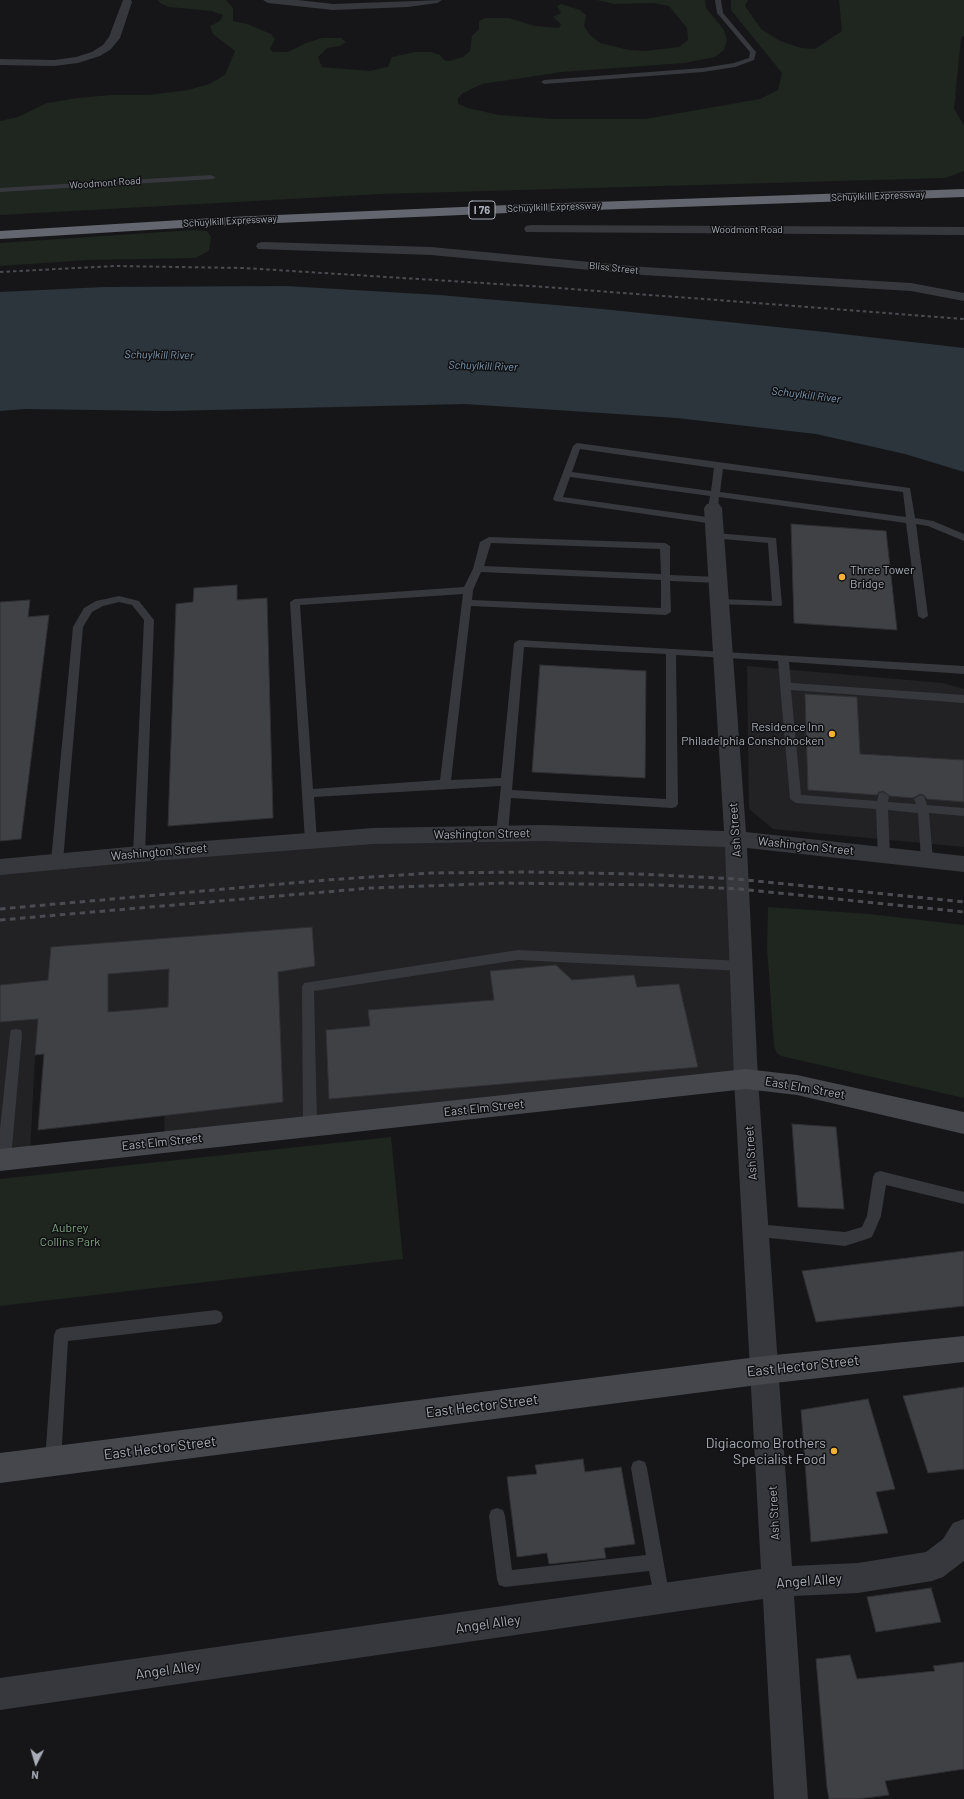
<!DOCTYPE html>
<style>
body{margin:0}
#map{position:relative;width:964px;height:1799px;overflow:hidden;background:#161618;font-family:Barlow,sans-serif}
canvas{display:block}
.north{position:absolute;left:16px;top:1743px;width:40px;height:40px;-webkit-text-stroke:3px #111113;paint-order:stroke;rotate:185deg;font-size:11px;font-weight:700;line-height:16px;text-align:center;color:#a8adb8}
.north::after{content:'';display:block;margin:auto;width:14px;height:18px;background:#a8adb8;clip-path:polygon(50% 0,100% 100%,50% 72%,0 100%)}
</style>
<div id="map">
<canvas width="964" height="1799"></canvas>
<div class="north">N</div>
</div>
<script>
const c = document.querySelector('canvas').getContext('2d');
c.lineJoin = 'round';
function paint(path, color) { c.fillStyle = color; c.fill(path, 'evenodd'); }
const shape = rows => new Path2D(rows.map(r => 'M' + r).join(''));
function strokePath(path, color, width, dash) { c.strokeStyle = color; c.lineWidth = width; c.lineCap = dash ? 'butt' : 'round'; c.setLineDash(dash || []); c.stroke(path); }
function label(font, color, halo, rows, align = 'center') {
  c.font = font + ' Barlow,sans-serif'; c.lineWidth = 3; c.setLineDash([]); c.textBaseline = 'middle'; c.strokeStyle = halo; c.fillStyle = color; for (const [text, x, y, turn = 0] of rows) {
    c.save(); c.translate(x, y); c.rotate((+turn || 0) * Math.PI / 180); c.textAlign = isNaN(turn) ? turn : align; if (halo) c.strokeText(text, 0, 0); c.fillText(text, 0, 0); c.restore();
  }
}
paint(shape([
 [747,666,943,683,964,689,964,847,773,829,749,809],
 [736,839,746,1079,164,1142,166,1043,35,1055,30,1156,0,1160,0,867,311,841]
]), '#222225');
paint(shape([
 [158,0,226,0,233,8,233,21,247,24,271,34,275,39,270,49,273,52,288,52,306,43,322,38,341,38,346,42,340,46,327,48,318,57,322,67,370,71,388,67,392,57,415,52,431,52,440,55,444,60,449,61,463,57,470,51,472,36,479,29,479,21,485,18,509,18,535,26,559,28,561,24,553,17,561,13,557,6,561,4,580,10,586,15,584,26,590,35,600,43,629,50,645,51,679,47,688,40,687,28,669,6,653,3,614,4,597,0,705,0,706,8,724,30,727,40,724,50,715,57,684,63,562,72,482,84,463,93,458,98,458,104,468,108,499,115,554,119,645,119,760,99,778,90,782,73,731,10,731,0,748,0,745,6,761,29,780,41,801,48,815,49,842,31,839,0,964,0,964,36,961,38,954,109,964,125,964,171,945,178,380,194,0,215,0,121,18,117,47,103,78,98,111,95,149,95,188,90,209,84,225,75,235,51,213,34,210,26,220,21,223,15,212,11,169,7,160,3],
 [193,230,207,231,211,237,209,251,195,258,88,260,0,266,0,243],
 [768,907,869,914,964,925,964,1098,781,1056,777,1053,774,1046,767,947],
 [391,1137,403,1259,0,1306,0,1179]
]), '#1e261f');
paint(shape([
 [286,286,439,295,602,309,825,332,964,348,964,472,905,454,816,434,677,418,465,404,169,411,24,409,0,411,0,292,104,287]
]), '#2c353c');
const building = shape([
 [791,524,886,531,897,630,794,623,791,524],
 [237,585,237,600,267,598,273,818,168,826,176,604,193,602,194,588,237,585],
 [30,600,28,617,49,615,21,839,0,841,0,602,30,600],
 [540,665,646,671,645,778,532,772,540,665],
 [805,694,857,697,860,754,964,760,964,802,927,799,924,795,920,794,913,798,890,796,883,791,879,792,877,795,808,790,805,694],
 [312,927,315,966,278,972,283,1102,38,1130,44,1054,35,1055,38,1019,0,1022,0,985,48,980,51,947,312,927],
 [169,969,168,1007,108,1012,108,974,169,969],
 [556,965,572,980,634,975,637,987,679,984,698,1067,329,1099,326,1030,370,1026,368,1010,494,1000,490,971,556,965],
 [792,1124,836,1127,844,1209,798,1207,792,1124],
 [964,1251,964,1306,816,1322,802,1271,964,1251],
 [964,1387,964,1469,928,1473,903,1396,964,1387],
 [868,1399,895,1489,876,1492,888,1533,811,1542,801,1410,868,1399],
 [583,1459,585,1472,621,1467,635,1544,604,1548,606,1558,549,1564,547,1553,517,1557,507,1477,537,1474,535,1465,583,1459],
 [931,1588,941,1622,876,1632,867,1597,931,1588],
 [850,1655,857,1679,935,1671,933,1666,964,1662,964,1769,885,1781,889,1795,858,1799,829,1799,827,1788,816,1659,850,1655]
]);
paint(building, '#404145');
strokePath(building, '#303034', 1);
paint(shape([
 [715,0,721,0,723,13,756,52,754,60,735,67,703,72,544,84,541,82,544,80,703,68,734,63,749,58,750,52,717,13,715,0],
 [211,175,215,177,214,179,0,192,0,188,211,175],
 [577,443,910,488,915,518,933,521,964,534,964,541,928,526,916,524,928,616,923,619,918,616,906,523,719,497,718,508,713,511,708,508,710,496,570,477,563,497,714,518,719,521,714,524,555,501,553,499,573,446,577,443],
 [580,449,714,468,711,491,572,472,580,449],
 [723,469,903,492,906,517,720,492,723,469],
 [715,533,776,538,782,604,781,606,715,604,714,602,715,600,719,599,772,601,768,543,712,538,710,536,715,533],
 [489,537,665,543,670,546,670,575,718,577,723,580,718,583,670,581,671,612,666,615,471,606,451,780,501,778,514,643,519,640,964,666,964,674,789,662,791,683,964,695,964,703,791,690,801,795,877,801,879,793,883,792,889,796,888,802,916,804,914,799,920,795,924,796,927,805,964,808,964,816,929,813,933,860,931,863,927,864,923,863,921,860,918,813,888,810,890,855,888,858,884,859,880,858,878,855,876,809,796,803,790,799,778,661,676,655,678,804,676,807,672,808,511,798,508,834,506,837,502,838,498,837,496,834,501,786,314,797,317,841,315,844,311,845,307,844,305,841,290,602,295,599,464,587,473,569,480,542,489,537],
 [491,543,660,549,661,574,484,566,491,543],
 [481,572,661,580,661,608,472,600,473,590,481,572],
 [463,594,440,780,313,789,300,605,463,594],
 [524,647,666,654,666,799,512,790,524,647],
 [119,596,139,601,154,620,145,854,143,857,139,858,135,857,133,854,144,620,132,605,119,602,103,606,92,612,83,627,63,861,61,864,57,865,53,864,51,861,73,627,84,608,96,601,119,596],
 [518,950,743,961,747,962,749,966,747,970,743,971,518,960,314,991,317,1126,315,1130,310,1132,305,1130,303,1126,302,987,304,983,518,950],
 [16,1029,21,1030,22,1034,11,1159,9,1163,4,1165,0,1164,0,1130,10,1034,11,1030,16,1029],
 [880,1171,964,1192,964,1204,886,1185,881,1216,872,1237,867,1239,845,1246,751,1236,749,1231,751,1226,756,1224,845,1232,862,1227,867,1216,873,1177,875,1173,880,1171],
 [216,1310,221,1312,223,1317,221,1322,216,1324,68,1341,61,1461,59,1467,53,1469,47,1467,45,1461,54,1335,56,1330,61,1328,216,1310],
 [639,1460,645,1462,647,1468,670,1599,668,1605,662,1607,656,1605,649,1571,505,1587,499,1585,497,1579,489,1516,491,1510,497,1508,503,1510,505,1516,512,1570,646,1555,631,1468,633,1462,639,1460]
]), '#37383d');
paint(shape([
 [123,0,131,0,132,2,120,38,111,49,100,56,78,63,54,66,0,65,0,59,54,60,76,57,92,52,103,45,109,37,123,0],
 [263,0,298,0,333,4,442,0,437,3,408,7,333,10,268,3,263,0],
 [531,225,964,227,964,235,526,232,524,229,526,226,531,225],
 [263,242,431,247,643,267,911,283,964,293,964,301,911,291,643,275,431,255,258,249,256,246,258,243,263,242],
 [713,503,719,504,722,508,746,832,964,856,964,872,747,848,758,1079,792,1566,858,1563,926,1552,943,1539,953,1523,964,1519,964,1561,943,1577,932,1581,858,1593,794,1596,808,1799,774,1799,763,1599,0,1710,0,1678,761,1569,734,1079,725,847,543,841,373,844,139,862,0,875,0,859,139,846,373,828,543,825,724,831,704,508,707,504,713,503]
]), '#37383d');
paint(shape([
 [746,1069,797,1075,964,1112,964,1134,797,1095,746,1089,0,1171,0,1149,746,1069],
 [964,1336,964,1362,765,1384,0,1483,0,1453,765,1356,964,1336]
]), '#45474d');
paint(shape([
 [964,189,964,197,508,213,231,225,0,239,0,231,231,217,508,205,964,189]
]), '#63666e');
strokePath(shape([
 [0,272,115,266,244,268,546,287,964,319]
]), '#4a4c52', 2, [3.5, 3]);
strokePath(shape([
 [0,909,326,880,431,873,530,872,637,874,737,879,964,902],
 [0,920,371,888,504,883,659,885,739,889,964,912]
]), '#4a4c52', 3, [5.5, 4.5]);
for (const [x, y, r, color] of [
 [842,577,4,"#f2b134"],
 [832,734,4,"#f2b134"],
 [834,1451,4,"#f2b134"]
]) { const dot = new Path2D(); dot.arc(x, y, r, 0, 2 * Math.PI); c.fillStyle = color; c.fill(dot); strokePath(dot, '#111113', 1.5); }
label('10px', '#a8adb8', '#111113', [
 ["Woodmont Road",105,183,-4],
 ["Schuylkill Expressway",878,196,-2],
 ["Schuylkill Expressway",554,207,-2],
 ["Schuylkill Expressway",230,221,-3],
 ["Woodmont Road",747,230],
 ["Bliss Street",614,268,6]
]);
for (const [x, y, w] of [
 [482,210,26]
]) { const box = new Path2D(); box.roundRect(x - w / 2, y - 9, w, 18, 3); c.fillStyle = '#111113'; c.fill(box); strokePath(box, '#a8adb8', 1); }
label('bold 11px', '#a8adb8', null, [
 ["I 76",482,210]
]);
label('italic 11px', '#7f9bb3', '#111113', [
 ["Schuylkill River",159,355,1],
 ["Schuylkill River",483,366,2],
 ["Schuylkill River",806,395,7]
]);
label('12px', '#a8adb8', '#111113', [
 ["Three Tower",850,570],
 ["Bridge",850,584],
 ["Residence Inn",824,727,"right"],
 ["Philadelphia Conshohocken",824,741,"right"]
], 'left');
label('12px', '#a8adb8', '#111113', [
 ["Ash Street",735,830,-94],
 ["Washington Street",482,834,-1],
 ["Washington Street",806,846,6],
 ["Washington Street",159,852,-5],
 ["East Elm Street",805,1088,10],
 ["East Elm Street",484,1108,-6],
 ["East Elm Street",162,1142,-6],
 ["Ash Street",751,1153,-94],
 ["Ash Street",774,1513,-93]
]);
label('12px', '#7fa381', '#111113', [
 ["Aubrey",70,1228],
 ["Collins Park",70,1242]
]);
label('14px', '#a8adb8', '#111113', [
 ["East Hector Street",803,1366,-6],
 ["East Hector Street",482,1406,-7],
 ["East Hector Street",160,1448,-7],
 ["Angel Alley",809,1581,-4],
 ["Angel Alley",488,1624,-8],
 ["Angel Alley",168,1670,-8]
]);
label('14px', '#a8adb8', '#111113', [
 ["Digiacomo Brothers",826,1443],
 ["Specialist Food",826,1459]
], 'right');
</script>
